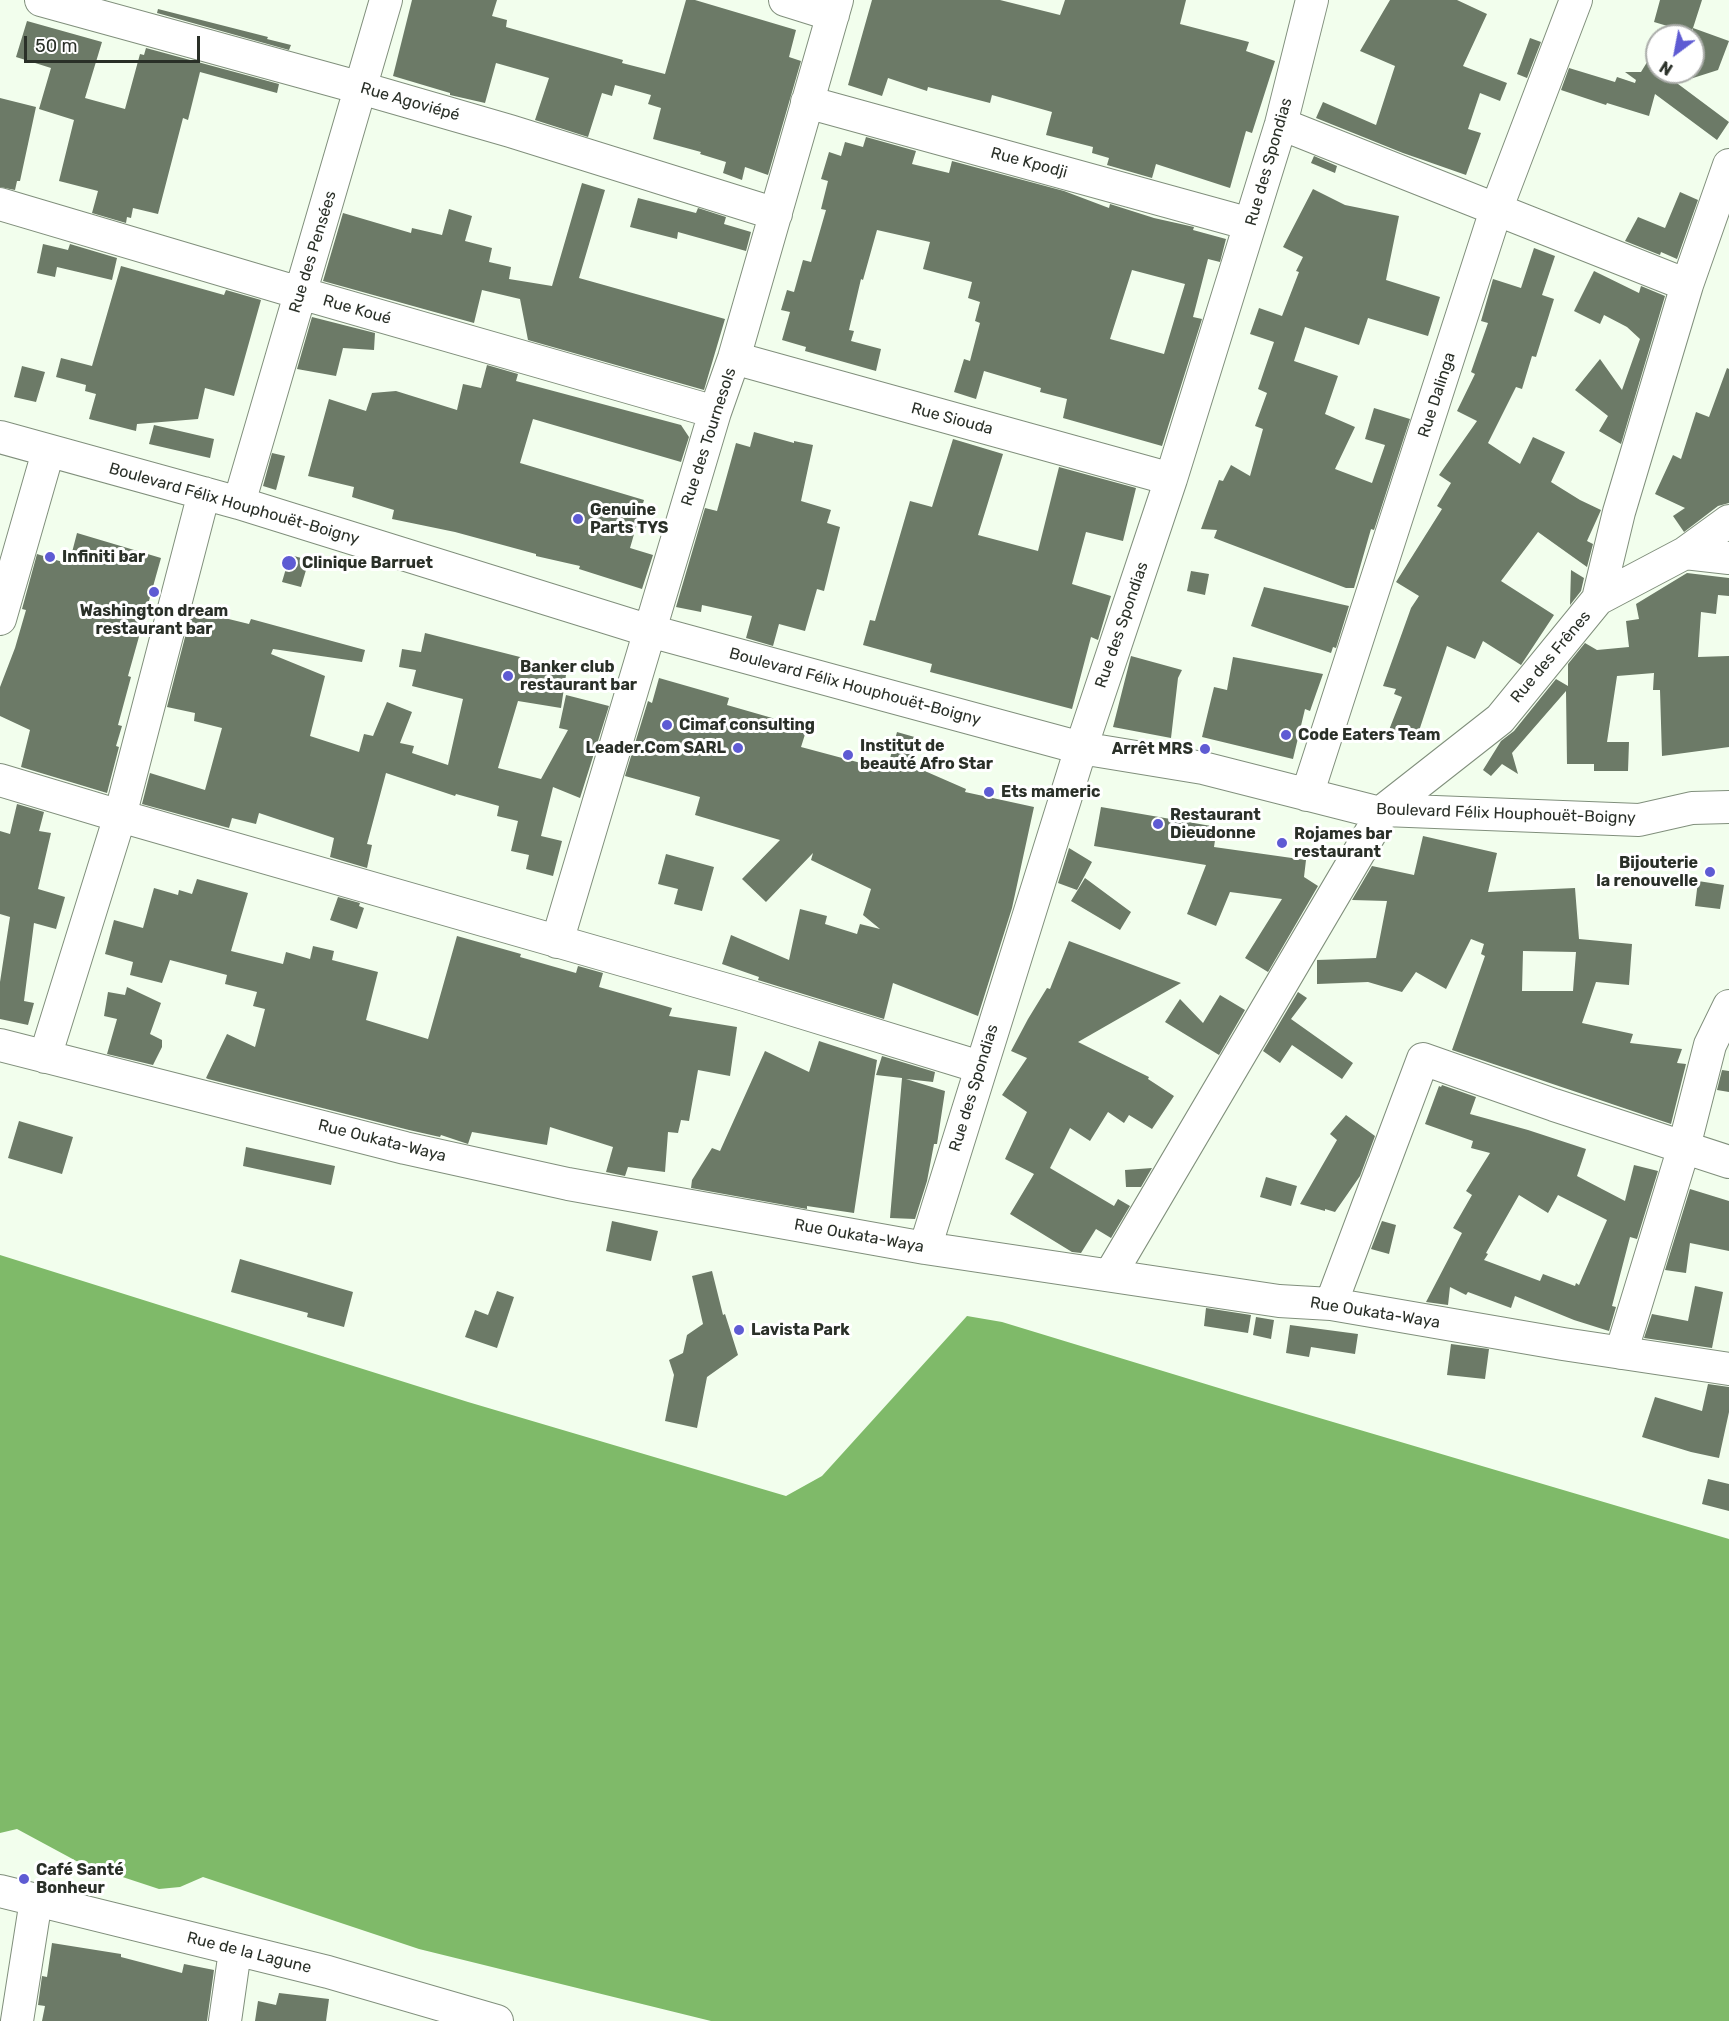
<!DOCTYPE html>
<meta charset="utf-8">
<style>
body{margin:0}
#map{position:relative;width:1729px;height:2021px;overflow:hidden;background:#f2feed;font-family:Rubik,sans-serif}
canvas{display:block}
.north{position:absolute;left:1645px;top:24px;width:60px;height:60px;box-sizing:border-box;background:#fff;border:2px solid #aaaca9;border-radius:50%;rotate:212deg;font-size:16px;font-weight:700;line-height:24px;text-align:center;color:#2a3028}
.north::after{content:'';display:block;margin:auto;width:21px;height:27px;background:#5e5bd3;clip-path:polygon(50% 0,100% 100%,50% 72%,0 100%)}
.scale{position:absolute;left:24px;top:36px;width:176px;height:27px;box-sizing:border-box;border:3px solid #2a3028;border-top:0;padding-left:8px;font-size:18px;line-height:21px;white-space:nowrap;color:#2a3028;-webkit-text-stroke:4px #fff;paint-order:stroke}
</style>
<div id="map">
<canvas width="1729" height="2021"></canvas>
<div class="north">N</div>
<div class="scale">50 m</div>
</div>
<script>
const c = document.querySelector('canvas').getContext('2d');
c.lineJoin = 'round';
function paint(path, color) { c.fillStyle = color; c.fill(path, 'evenodd'); }
const shape = rows => new Path2D(rows.map(r => 'M' + r).join(''));
function strokePath(path, color, width, dash) { c.strokeStyle = color; c.lineWidth = width; c.lineCap = dash ? 'butt' : 'round'; c.setLineDash(dash || []); c.stroke(path); }
function label(font, color, halo, rows, align = 'center') {
  c.font = font + ' Rubik,sans-serif'; c.lineWidth = 6; c.setLineDash([]); c.textBaseline = 'middle'; c.strokeStyle = halo; c.fillStyle = color; for (const [text, x, y, turn = 0] of rows) {
    c.save(); c.translate(x, y); c.rotate((+turn || 0) * Math.PI / 180); c.textAlign = isNaN(turn) ? turn : align; if (halo) c.strokeText(text, 0, 0); c.fillText(text, 0, 0); c.restore();
  }
}
paint(shape([
 [0,1255,468,1402,786,1496,822,1476,967,1316,1002,1322,1245,1396,1729,1539,1729,2021,711,2021,419,1949,203,1877,180,1887,159,1889,80,1863,17,1829,0,1833]
]), '#7fba69');
paint(shape([
 [412,0,497,0,492,16,507,20,506,27,623,60,622,63,665,74,686,0,695,0,796,30,789,57,801,61,768,175,745,167,742,180,723,173,726,162,700,154,701,152,653,139,661,108,648,104,651,95,615,85,612,96,602,93,588,137,535,120,549,78,496,63,485,103,450,95,450,93,393,76],
 [872,0,1000,0,1060,15,1065,0,1186,0,1180,24,1249,42,1246,51,1275,61,1252,133,1246,131,1230,188,1156,164,1152,178,1107,165,1109,158,1092,153,1093,147,1046,135,1052,112,992,95,990,103,928,87,927,91,888,78,882,96,848,85],
 [1390,0,1457,0,1487,14,1463,66,1507,83,1500,101,1480,93,1468,129,1481,133,1466,175,1403,153,1316,118,1323,102,1376,125,1395,66,1360,51],
 [1660,0,1702,0,1693,28,1729,41,1718,70,1693,78,1693,28,1691,33,1654,22],
 [158,9,268,37,267,39,291,45,289,50,157,13],
 [27,21,102,42,85,98,125,109,140,54,144,55,146,48,279,84,277,93,200,72,188,120,183,118,158,214,133,208,131,218,127,217,126,223,92,213,98,191,59,181,74,120,39,109,51,68,16,57],
 [1530,38,1541,42,1527,78,1517,74],
 [1657,46,1657,72,1662,72,1729,122,1717,140,1655,94,1649,116,1607,103,1606,105,1561,90,1569,68,1615,82,1617,77,1635,83,1636,80,1625,72,1641,72],
 [0,98,36,107,20,181,17,181,15,190,0,187],
 [866,137,916,151,912,164,949,173,952,161,1064,191,1109,208,1110,204,1154,218,1194,227,1193,230,1226,239,1220,262,1208,259,1193,317,1202,319,1162,446,1063,418,1067,399,1040,392,1041,388,984,371,976,399,954,392,964,359,970,361,980,323,975,321,980,302,968,298,972,282,923,269,930,242,877,230,863,280,861,279,849,330,854,331,851,341,881,349,876,371,805,351,806,347,782,340,790,312,781,310,787,290,794,292,803,260,811,262,826,210,821,209,828,181,821,179,829,152,841,156,845,142,863,147],
 [1132,270,1185,284,1164,354,1110,339],
 [1314,156,1337,166,1335,173,1311,163],
 [582,183,605,190,579,278,725,319,704,390,528,340,520,299,482,290,474,323,323,281,343,213,411,233,412,228,442,235,449,209,472,216,465,241,492,248,489,262,511,267,509,279,552,286],
 [1313,189,1345,205,1399,216,1386,280,1440,297,1428,336,1368,318,1359,345,1305,327,1294,361,1338,376,1325,414,1355,427,1335,469,1372,483,1385,445,1365,439,1374,408,1410,419,1374,530,1371,529,1354,588,1346,588,1214,538,1217,530,1201,529,1219,480,1223,481,1231,465,1250,476,1263,429,1255,426,1267,393,1258,389,1274,342,1250,334,1259,308,1282,316,1299,272,1296,271,1303,257,1283,247],
 [1680,192,1698,200,1677,259,1661,252,1660,255,1625,241,1638,217,1665,228],
 [638,198,696,213,698,208,726,217,724,224,751,232,746,251,678,232,677,239,630,227],
 [43,244,68,250,70,244,117,258,112,280,57,267,55,277,37,273],
 [1534,248,1555,256,1542,295,1554,299,1536,357,1532,356,1522,389,1516,387,1488,443,1520,464,1533,437,1565,452,1551,482,1580,500,1601,510,1587,541,1593,544,1587,567,1538,532,1501,581,1554,615,1521,665,1483,641,1475,659,1447,646,1416,740,1389,730,1402,697,1394,694,1396,689,1383,686,1411,608,1419,596,1396,582,1442,509,1437,506,1451,483,1439,475,1477,421,1457,411,1475,374,1471,372,1488,323,1481,321,1493,279,1521,288],
 [121,266,224,295,226,290,261,300,234,396,205,388,198,419,137,424,136,431,89,419,96,394,85,391,86,385,56,377,61,358,92,366],
 [1594,271,1639,293,1641,286,1665,296,1621,444,1599,431,1608,416,1575,390,1600,359,1622,390,1640,339,1627,327,1604,315,1600,324,1574,311],
 [312,317,375,333,374,350,343,348,336,376,297,369],
 [487,365,518,374,516,381,681,425,689,437,681,462,533,419,520,463,644,500,630,548,653,555,642,589,579,569,580,566,536,556,536,554,455,532,392,519,394,510,352,497,354,487,308,476,329,399,366,411,372,393,396,391,457,410,463,384,481,388],
 [22,366,45,372,36,402,14,397],
 [1727,368,1729,369,1729,503,1718,506,1684,532,1673,516,1685,508,1655,494,1673,455,1681,459,1696,412,1709,417],
 [154,425,214,439,210,458,149,444],
 [754,432,794,443,794,441,813,445,801,501,831,510,827,523,840,527,824,591,817,589,805,631,779,624,773,646,746,638,752,616,702,605,701,612,676,607,705,508,717,511,736,443,750,447],
 [953,439,1003,454,978,535,1038,551,1059,467,1136,488,1123,541,1086,532,1072,584,1111,596,1098,640,1091,637,1072,709,930,672,932,664,863,645,870,620,875,621,910,501,932,507],
 [272,453,285,456,276,490,263,486],
 [77,533,161,558,128,676,131,677,118,725,122,726,116,746,119,747,107,793,21,767,30,730,0,716,0,687,15,648,26,610,22,609,37,554,69,564],
 [290,555,309,560,301,587,282,582],
 [1571,570,1584,578,1581,591,1570,605],
 [1191,571,1209,574,1205,595,1187,591],
 [1687,573,1729,578,1729,596,1718,595,1716,614,1701,612,1698,657,1729,656,1729,747,1662,756,1660,690,1653,690,1654,673,1617,676,1607,742,1629,742,1628,771,1594,771,1594,764,1567,764,1566,691,1512,753,1518,774,1502,764,1491,776,1483,770,1501,741,1514,731,1556,679,1568,686,1568,664,1585,643,1597,650,1629,647,1626,621,1639,619,1636,604],
 [1264,587,1349,606,1336,648,1333,647,1331,653,1251,626],
 [192,610,249,624,251,619,365,650,362,662,273,649,271,654,325,676,310,736,359,752,364,734,373,736,387,702,412,712,400,743,414,746,412,753,448,765,463,699,412,686,416,670,399,667,402,649,421,652,425,633,524,658,522,668,566,675,561,708,518,701,498,768,541,779,568,730,559,728,566,695,609,706,580,798,553,787,541,836,562,841,553,876,526,869,529,855,511,851,518,821,497,816,499,806,456,794,455,796,386,773,367,844,372,845,367,868,330,857,334,838,259,813,256,824,232,818,229,828,142,804,150,773,205,790,222,728,194,721,195,713,167,707],
 [1131,656,1182,670,1178,678,1171,738,1113,727],
 [1233,657,1323,674,1310,711,1305,709,1293,759,1202,737,1214,687,1227,690],
 [659,678,729,698,727,705,807,728,801,747,887,770,897,732,918,738,911,765,966,789,965,792,1034,807,1012,908,978,1016,893,983,884,1019,758,980,759,977,722,964,731,935,789,960,800,909,827,916,825,924,857,934,860,924,880,929,863,915,871,889,811,860,813,853,766,902,742,879,780,840,695,815,700,797,625,776,648,701,652,703],
 [17,804,44,812,39,831,51,833,38,889,65,897,56,929,34,923,24,1001,34,1003,28,1025,0,1019,0,982,10,917,0,914,0,831,10,834],
 [1101,807,1217,827,1214,847,1306,860,1304,877,1318,886,1268,972,1245,958,1282,899,1230,892,1216,926,1187,914,1206,865,1094,846],
 [1423,836,1497,853,1488,892,1575,888,1579,939,1632,944,1629,985,1596,982,1582,1023,1633,1034,1630,1043,1682,1049,1677,1063,1686,1064,1671,1124,1452,1050,1485,956,1481,954,1484,944,1471,939,1446,989,1416,972,1402,992,1368,982,1317,984,1317,960,1376,958,1387,901,1352,900,1372,866,1414,875],
 [1523,951,1576,952,1573,991,1522,991],
 [1069,848,1092,862,1077,890,1058,883],
 [666,854,714,867,702,911,674,904,678,889,658,884],
 [1085,878,1131,912,1120,930,1071,901],
 [197,879,248,893,231,951,283,964,286,952,310,959,313,946,334,951,332,960,378,972,366,1020,428,1039,457,936,521,954,520,957,576,973,578,966,603,973,599,987,672,1008,669,1016,737,1027,730,1076,698,1070,689,1121,681,1120,678,1133,668,1132,665,1172,628,1167,625,1176,606,1172,613,1147,550,1127,547,1145,472,1132,468,1144,441,1135,440,1137,409,1130,208,1079,206,1078,227,1034,255,1047,265,1009,253,1006,257,992,225,984,227,975,170,960,162,983,130,975,133,962,105,954,114,920,143,928,154,888,178,895,179,890,192,894],
 [1698,881,1724,885,1720,909,1695,906],
 [338,897,360,903,359,906,364,908,357,929,330,920],
 [1069,941,1181,983,1078,1042,1149,1077,1148,1079,1174,1096,1152,1129,1129,1115,1124,1123,1108,1112,1090,1141,1070,1128,1050,1168,1114,1206,1118,1199,1130,1206,1111,1238,1096,1229,1081,1253,1072,1252,1010,1214,1034,1174,1005,1159,1027,1112,1002,1095,1027,1058,1011,1051,1028,1019,1047,988,1050,989],
 [127,987,161,1003,150,1034,162,1040,162,1047,153,1065,107,1054,117,1019,104,1016,108,992,125,995],
 [1298,992,1307,998,1291,1019,1353,1063,1342,1079,1292,1045,1280,1063,1263,1051],
 [1220,995,1245,1010,1219,1055,1165,1022,1180,999,1203,1023],
 [819,1041,877,1060,854,1213,807,1206,807,1209,691,1188,692,1180,712,1148,720,1151,765,1051,809,1072],
 [882,1056,935,1072,933,1082,906,1079,945,1091,937,1144,934,1144,927,1181,915,1219,890,1218,902,1078,876,1075],
 [1722,1070,1729,1071,1729,1092,1717,1090],
 [1442,1085,1476,1097,1470,1114,1528,1130,1586,1149,1577,1176,1625,1201,1634,1165,1658,1171,1637,1239,1630,1237,1612,1306,1616,1307,1609,1331,1574,1320,1515,1296,1511,1308,1468,1292,1466,1295,1450,1287,1448,1305,1426,1302,1462,1233,1453,1228,1472,1195,1466,1191,1490,1153,1471,1148,1473,1141,1425,1124,1439,1086,1441,1087],
 [1519,1195,1548,1213,1558,1195,1607,1220,1579,1285,1576,1283,1575,1286,1543,1274,1540,1281,1484,1260,1488,1254,1486,1253],
 [1346,1115,1375,1136,1360,1176,1335,1212,1325,1209,1325,1211,1300,1204,1337,1140,1330,1134],
 [19,1121,73,1137,62,1174,8,1158],
 [246,1147,335,1166,331,1185,243,1166],
 [1152,1168,1141,1187,1126,1187,1125,1170],
 [1266,1177,1297,1186,1291,1206,1260,1197],
 [1690,1189,1729,1201,1729,1251,1690,1243,1686,1273,1665,1270],
 [612,1221,658,1231,651,1261,606,1251],
 [1382,1221,1396,1225,1389,1254,1371,1249],
 [240,1259,353,1292,344,1327,307,1317,308,1313,231,1292],
 [712,1271,723,1315,725,1314,738,1355,707,1377,697,1428,665,1421,674,1375,669,1360,683,1353,687,1335,703,1324,692,1276],
 [1695,1286,1723,1292,1712,1348,1644,1338,1652,1314,1688,1321],
 [497,1291,514,1297,497,1348,465,1337,475,1310,488,1315],
 [1206,1308,1251,1315,1248,1333,1204,1326],
 [1256,1317,1274,1320,1271,1339,1253,1335],
 [1290,1325,1358,1334,1355,1354,1311,1347,1309,1357,1286,1353],
 [1451,1344,1489,1349,1485,1379,1447,1375],
 [1708,1384,1729,1387,1729,1412,1719,1458,1691,1452,1642,1437,1655,1397,1702,1411],
 [1708,1479,1729,1484,1729,1511,1702,1504],
 [52,1943,121,1954,121,1957,182,1973,184,1964,214,1970,207,2021,42,2021,45,2006,38,2005,42,1976,47,1977],
 [279,1993,329,1999,326,2021,255,2021,258,2001,276,2005]
]), '#6c7a67');
const minor = shape([
 [41,0,361,88,510,131,776,214],
 [785,0,833,15],
 [807,102,1250,224],
 [1281,124,1687,285],
 [0,204,300,293,715,412],
 [734,358,1171,479],
 [0,437,239,503,650,631,885,695,1081,748,1203,768,1380,813,1384,810,1639,820,1692,808,1729,807],
 [239,503,386,0],
 [1685,553,1729,558],
 [1598,599,1619,512,1687,285,1729,165],
 [0,619,48,452],
 [0,780,120,816,745,995,980,1067],
 [1307,795,1496,210,1576,0],
 [557,942,715,412,734,358,837,0],
 [0,1045,405,1148,568,1184,925,1248,1279,1301,1331,1304,1563,1344,1729,1369],
 [45,1057,120,816,204,493],
 [925,1248,1081,748,1171,479,1281,124,1312,0],
 [1110,1275,1384,810,1500,719,1598,599,1685,553,1729,521],
 [1331,1304,1423,1059,1554,1105,1729,1162],
 [1621,1353,1684,1147,1710,1045,1729,1006],
 [0,1891,328,1972,497,2021],
 [17,2021,36,1900],
 [225,2021,235,1951]
]);
strokePath(minor, '#808f7c', 34);
strokePath(minor, '#fff', 32);
for (const [x, y, r, color] of [
 [578,519,6,"#5e5bd3"],
 [50,557,6,"#5e5bd3"],
 [289,563,8,"#5e5bd3"],
 [154,592,6,"#5e5bd3"],
 [508,676,6,"#5e5bd3"],
 [667,725,6,"#5e5bd3"],
 [1286,735,6,"#5e5bd3"],
 [738,748,6,"#5e5bd3"],
 [1205,749,6,"#5e5bd3"],
 [848,755,6,"#5e5bd3"],
 [989,792,6,"#5e5bd3"],
 [1158,824,6,"#5e5bd3"],
 [1282,843,6,"#5e5bd3"],
 [1710,872,6,"#5e5bd3"],
 [739,1330,6,"#5e5bd3"],
 [24,1879,6,"#5e5bd3"]
]) { const dot = new Path2D(); dot.arc(x, y, r, 0, 2 * Math.PI); c.fillStyle = color; c.fill(dot); strokePath(dot, '#fff', 2); }
label('16px', '#2a3028', '#fff', [
 ["Rue Agoviépé",410,102,16],
 ["Rue des Spondias",1269,162,-74],
 ["Rue Kpodji",1029,163,15],
 ["Rue des Pensées",313,252,-73],
 ["Rue Koué",357,310,16],
 ["Rue Dalinga",1437,395,-72],
 ["Rue Siouda",952,419,15],
 ["Rue des Tournesols",709,437,-72],
 ["Boulevard Félix Houphouët-Boigny",234,504,16],
 ["Rue des Spondias",1122,625,-71],
 ["Rue des Frênes",1551,657,-50],
 ["Boulevard Félix Houphouët-Boigny",855,687,15],
 ["Boulevard Félix Houphouët-Boigny",1506,814,2],
 ["Rue des Spondias",974,1088,-73],
 ["Rue Oukata-Waya",382,1141,14],
 ["Rue Oukata-Waya",859,1236,10],
 ["Rue Oukata-Waya",1375,1313,9],
 ["Rue de la Lagune",249,1953,14]
]);
label('bold 16px', '#2a3028', '#fff', [
 ["Genuine",590,510],
 ["Parts TYS",590,528],
 ["Infiniti bar",62,557],
 ["Clinique Barruet",302,563],
 ["Washington dream",154,611,"center"],
 ["restaurant bar",154,629,"center"],
 ["Banker club",520,667],
 ["restaurant bar",520,685],
 ["Cimaf consulting",679,725],
 ["Code Eaters Team",1298,735],
 ["Institut de",860,746],
 ["beauté Afro Star",860,764],
 ["Leader.Com SARL",726,748,"right"],
 ["Arrêt MRS",1193,749,"right"],
 ["Ets mameric",1001,792],
 ["Restaurant",1170,815],
 ["Dieudonne",1170,833],
 ["Rojames bar",1294,834],
 ["restaurant",1294,852],
 ["Bijouterie",1698,863,"right"],
 ["la renouvelle",1698,881,"right"],
 ["Lavista Park",751,1330],
 ["Café Santé",36,1870],
 ["Bonheur",36,1888]
], 'left');
</script>
